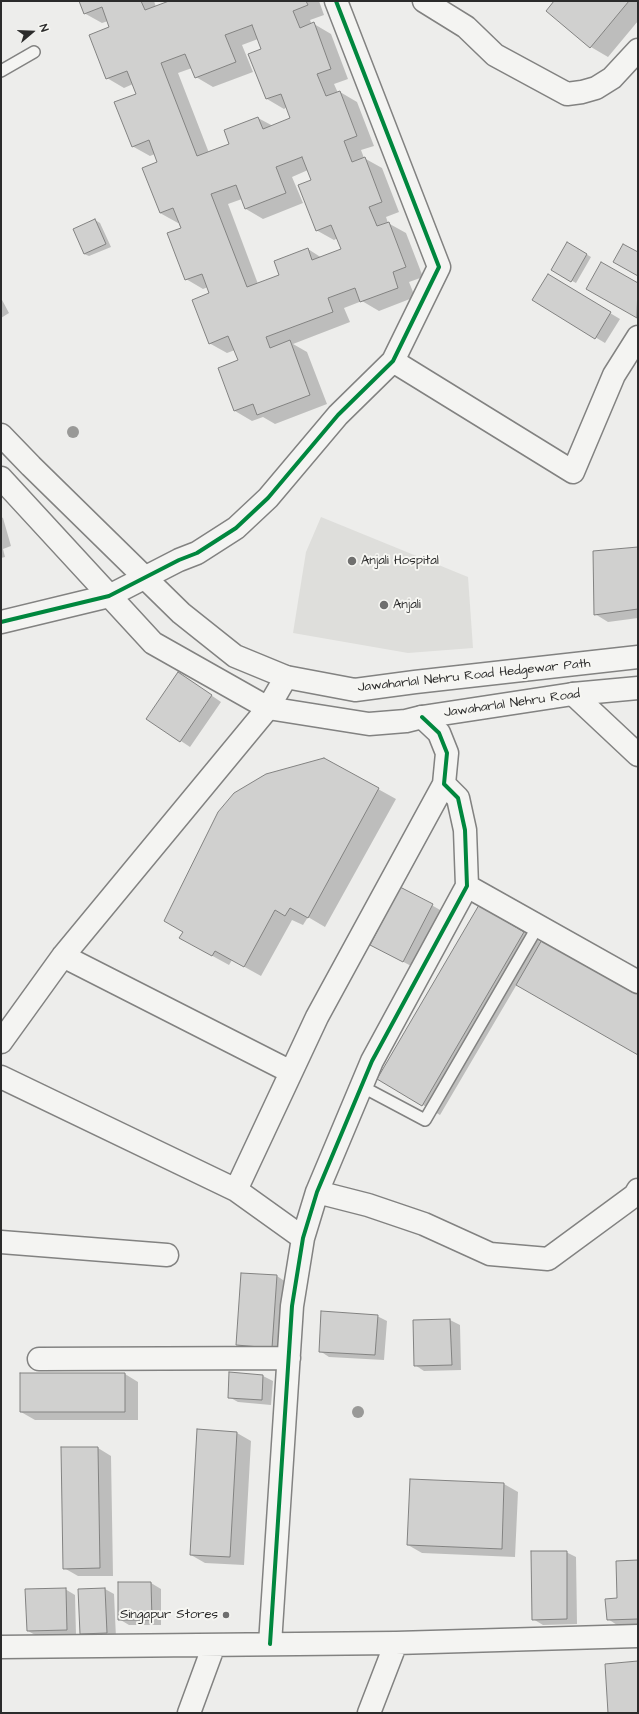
<!DOCTYPE html>
<style>
body{margin:0}
#map{position:relative;width:639px;height:1714px;overflow:hidden;background:#ededeb;font-family:"Architects Daughter",sans-serif}
canvas{display:block}
.frame{position:absolute;inset:0;border:2px solid #2b2b2b;pointer-events:none}
.north{position:absolute;left:12px;top:12px;width:40px;height:40px;-webkit-text-stroke:3px #f6f6f2;paint-order:stroke;rotate:71deg;font-size:11px;font-weight:700;line-height:16px;text-align:center;color:#2b2b2b}
.north::after{content:'';display:block;margin:auto;width:14px;height:18px;background:#2b2b2b;clip-path:polygon(50% 0,100% 100%,50% 72%,0 100%)}
</style>
<div id="map">
<canvas width="639" height="1714"></canvas>
<div class="frame"></div>
<div class="north">N</div>
</div>
<script>
const c = document.querySelector('canvas').getContext('2d');
c.lineJoin = 'round';
function paint(path, color) { c.fillStyle = color; c.fill(path, 'evenodd'); }
const shape = rows => new Path2D(rows.map(r => 'M' + r).join(''));
function strokePath(path, color, width, dash) { c.strokeStyle = color; c.lineWidth = width; c.lineCap = dash ? 'butt' : 'round'; c.setLineDash(dash || []); c.stroke(path); }
function label(font, color, halo, rows, align = 'center') {
  c.font = font + ' "Architects Daughter",sans-serif'; c.lineWidth = 4; c.setLineDash([]); c.textBaseline = 'middle'; c.strokeStyle = halo; c.fillStyle = color; for (const [text, x, y, turn = 0] of rows) {
    c.save(); c.translate(x, y); c.rotate((+turn || 0) * Math.PI / 180); c.textAlign = isNaN(turn) ? turn : align; if (halo) c.strokeText(text, 0, 0); c.fillText(text, 0, 0); c.restore();
  }
}
paint(shape([
 [321,517,468,577,473,648,408,653,293,633,306,552]
]), '#dededb');
paint(shape([
 [80,1,154,1,156,7,172,1,319,1,324,15,310,20,312,25,314,24,331,34,348,79,334,84,338,93,340,92,357,102,374,146,361,150,364,158,382,168,399,212,386,217,388,223,406,233,423,277,409,282,415,297,379,311,362,301,344,308,350,322,293,344,307,352,327,404,275,424,263,417,252,421,235,411,219,368,239,361,235,350,227,353,209,343,211,294,208,287,203,289,186,279,182,229,179,222,178,223,160,213,158,163,155,154,150,156,132,146,137,94,133,84,124,88,107,78,111,28,108,21,102,23,84,13],
 [258,39,262,50,267,99,284,109,287,107,292,119,273,126,258,118,231,144,209,153,178,73,192,68,196,77,213,87,253,72,242,45],
 [308,170,313,181,316,230,334,240,338,238,342,250,322,258,308,249,280,275,258,284,228,204,242,199,246,209,263,219,303,203,292,177],
 [556,1,638,1,638,21,608,57,591,47,547,11],
 [95,220,100,223,111,247,89,256,84,254],
 [567,243,591,257,576,283,552,270],
 [601,264,638,284,638,317,587,289],
 [548,276,620,319,605,343,533,300],
 [1,298,9,313,1,318],
 [1,517,3,518,11,546,3,549,5,557,1,558],
 [638,548,638,618,608,622,595,614],
 [179,673,221,702,190,747,148,719],
 [324,759,396,799,325,927,308,917,303,925,292,920,261,976,232,960,229,965,198,948],
 [401,888,442,911,413,967,381,950],
 [480,906,542,943,638,995,638,1054,517,984,440,1115,379,1079],
 [277,1276,286,1282,282,1352,246,1350,237,1345],
 [377,1316,387,1321,384,1360,329,1357,320,1351],
 [450,1320,460,1325,461,1370,424,1371,415,1365,414,1321],
 [230,1373,263,1376,273,1381,271,1405,238,1402,229,1397],
 [125,1374,138,1382,138,1420,35,1420,21,1412],
 [237,1433,251,1441,244,1565,205,1563,191,1555],
 [98,1448,111,1456,113,1576,78,1576,64,1568],
 [411,1480,504,1484,518,1492,515,1557,422,1553,408,1545],
 [566,1552,576,1557,577,1624,543,1625,533,1619],
 [638,1561,638,1624,617,1625,608,1619],
 [119,1583,151,1583,161,1589,161,1625,129,1625,119,1619],
 [65,1589,75,1595,76,1635,37,1636,28,1631],
 [105,1589,114,1594,116,1638,91,1639,81,1633]
]), '#0003');
const building = shape([
 [79,1,141,1,145,10,169,1,306,1,308,5,293,11,300,28,314,22,331,69,317,74,326,96,340,91,357,136,344,141,352,162,365,157,382,202,369,207,377,226,389,222,406,267,393,272,398,288,360,302,355,288,328,298,333,312,266,337,270,348,290,340,310,395,257,415,253,404,234,411,218,368,238,360,228,336,209,344,192,300,209,293,202,274,185,280,167,233,181,228,173,208,160,213,142,168,157,162,149,140,132,147,114,102,136,94,127,71,106,79,89,35,109,27,102,7,84,14,79,1],
 [252,25,261,49,248,54,266,99,281,94,290,118,263,129,258,117,224,130,229,144,197,156,161,63,185,54,195,78,236,62,225,35,252,25],
 [302,157,311,180,298,185,316,231,331,225,341,249,312,260,308,248,274,261,279,275,247,287,211,194,236,185,245,209,286,193,276,167,302,157],
 [554,1,629,1,590,48,546,11,554,1],
 [95,219,106,244,84,254,73,229,95,219],
 [567,242,587,254,571,282,551,270,567,242],
 [623,244,638,252,638,276,613,262,623,244],
 [601,262,638,283,637,318,586,289,601,262],
 [548,274,611,312,595,339,532,300,548,274],
 [638,547,638,609,594,615,593,551,638,547],
 [178,672,212,695,180,742,146,719,178,672],
 [324,758,379,788,308,918,290,908,285,916,275,910,244,967,215,951,212,956,179,938,183,932,164,921,218,812,234,793,266,774,324,758],
 [400,887,433,904,403,962,370,945,400,887],
 [479,905,524,932,422,1106,377,1079,479,905],
 [543,938,638,993,638,1055,516,985,543,938],
 [241,1273,277,1275,272,1348,236,1345,241,1273],
 [321,1311,378,1315,375,1355,319,1352,321,1311],
 [450,1319,452,1365,414,1366,413,1320,450,1319],
 [229,1372,263,1375,262,1400,228,1398,229,1372],
 [20,1373,125,1373,125,1412,20,1412,20,1373],
 [197,1429,237,1432,230,1557,190,1555,197,1429],
 [61,1447,98,1447,100,1568,63,1569,61,1447],
 [410,1479,504,1483,502,1549,407,1545,410,1479],
 [531,1551,567,1551,567,1619,532,1620,531,1551],
 [638,1560,638,1619,607,1620,605,1599,617,1598,616,1561,638,1560],
 [118,1582,151,1582,152,1620,118,1620,118,1582],
 [66,1588,67,1630,27,1631,25,1589,66,1588],
 [105,1588,107,1633,80,1634,78,1589,105,1588],
 [638,1661,638,1713,608,1713,605,1664,638,1661]
]);
paint(building, '#d0d0cf');
strokePath(building, '#828281', 1);
const service = shape([
 [1,71,34,52],
 [361,1086,425,1120,538,926]
]);
const minor = shape([
 [424,1,466,27,495,55,567,94,582,92,596,88,612,78,638,50],
 [393,361,573,472,614,375,638,337],
 [1,622,109,596,179,560,197,553,236,528,268,498,338,415,393,361,439,267,336,1],
 [573,694,638,755],
 [467,886,638,982],
 [63,956,291,1072],
 [1,1042,63,956,268,708,286,677],
 [1,1077,236,1190,303,1238],
 [236,1190,317,1017,444,784],
 [317,1192,368,1205,424,1224,490,1254,548,1259,635,1195,638,1190],
 [1,1242,167,1255],
 [39,1359,289,1358],
 [270,1644,292,1306,303,1238,317,1192,372,1061,467,886,465,830,458,798,444,784,447,753,439,733,422,717],
 [1,1647,396,1643,638,1636],
 [189,1713,214,1645],
 [369,1713,396,1643]
]);
const tertiary = shape([
 [1,435,31,466,181,613,235,656,286,677,355,690,415,682,638,657],
 [1,478,153,643,268,708,369,724,406,721,422,717,573,694,638,688]
]);
strokePath(service, '#828281', 14);
strokePath(minor, '#828281', 25);
strokePath(tertiary, '#828281', 25);
strokePath(service, '#f4f4f2', 11);
strokePath(minor, '#f4f4f2', 22);
strokePath(tertiary, '#f4f4f2', 22);
strokePath(shape([
 [1,622,109,596,179,560,197,553,236,528,268,498,338,415,393,361,439,267,336,1],
 [270,1644,292,1306,303,1238,317,1192,372,1061,467,886,465,830,458,798,444,784,447,753,439,733,422,717]
]), '#00873e', 4);
c.fillStyle = '#999997';
for (const [x, y] of [
 [73,432],
 [358,1412]
]) { c.beginPath(); c.arc(x, y, 6, 0, 2 * Math.PI); c.fill(); }
for (const [x, y, r, color] of [
 [352,561,5,"#6f6f6e"],
 [384,605,5,"#6f6f6e"],
 [226,1615,4,"#6f6f6e"]
]) { const dot = new Path2D(); dot.arc(x, y, r, 0, 2 * Math.PI); c.fillStyle = color; c.fill(dot); strokePath(dot, '#f6f6f2', 1.5); }
label('13px', '#2b2b2b', '#f6f6f2', [
 ["Anjali Hospital",361,561],
 ["Anjali",393,605],
 ["Singapur Stores",218,1615,"right"]
], 'left');
label('13px', '#2b2b2b', '#f6f6f2', [
 ["Jawaharlal Nehru Road Hedgewar Path",474,676,-6],
 ["Jawaharlal Nehru Road",512,704,-8]
]);
</script>
